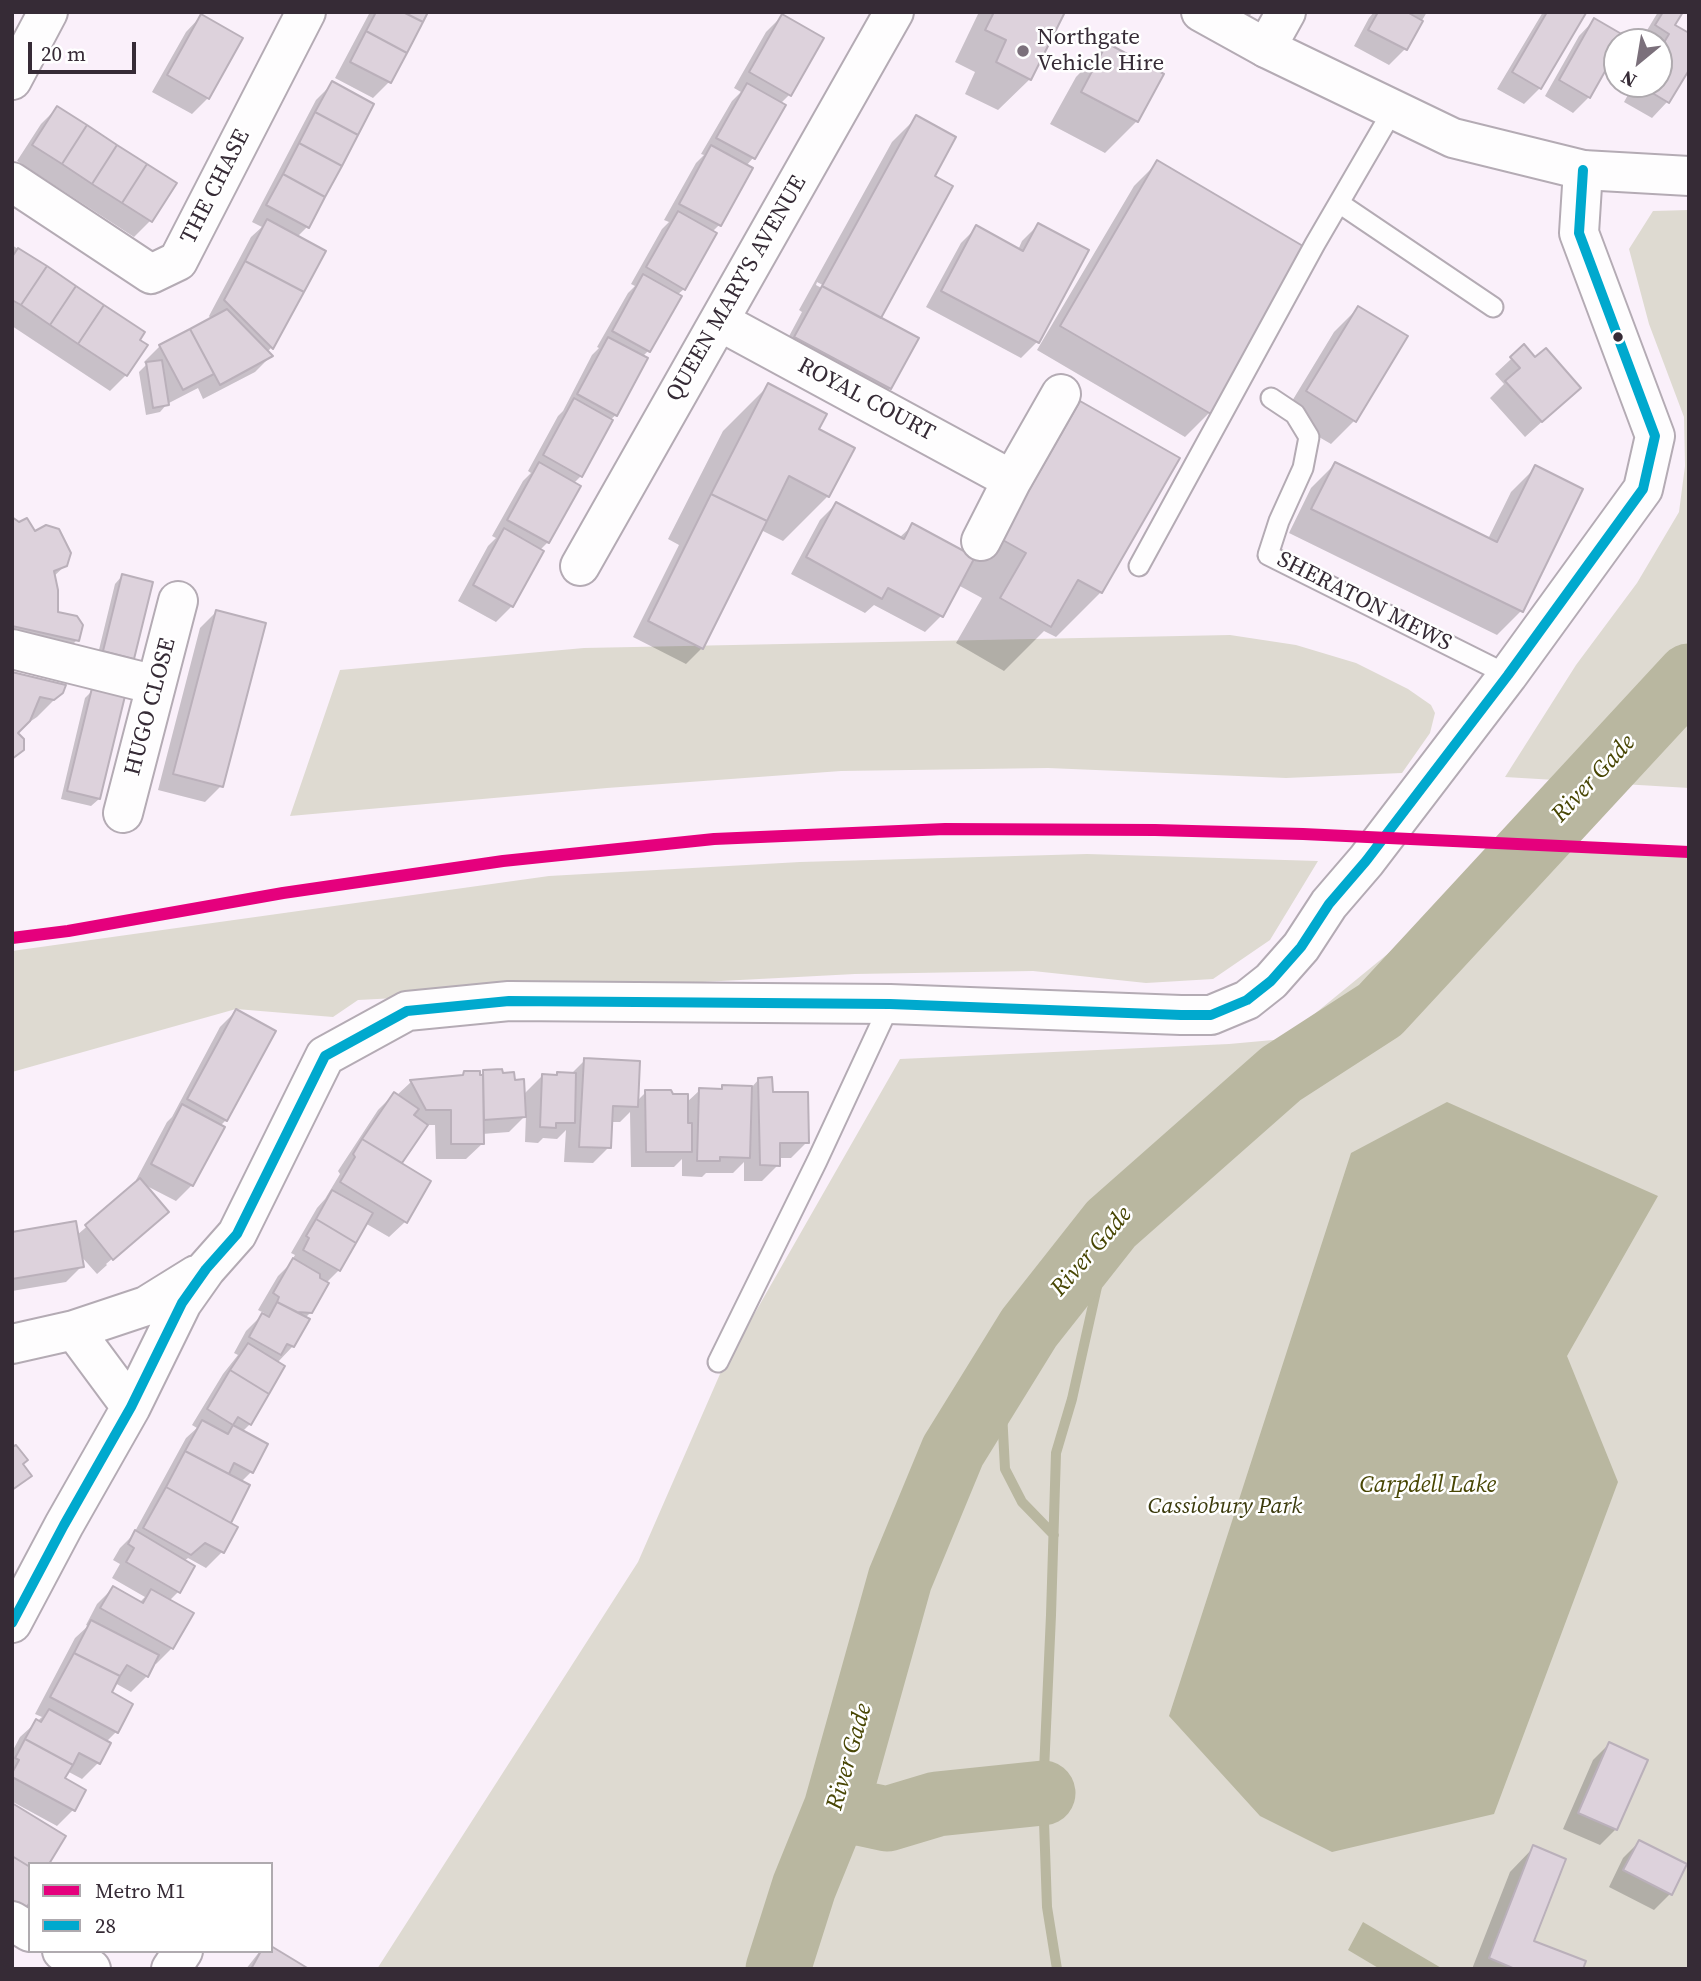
<!DOCTYPE html>
<style>
body{margin:0}
#map{position:relative;width:1701px;height:1981px;overflow:hidden;background:#faf0fa;font-family:"Source Serif 4",serif}
canvas{display:block}
.frame{position:absolute;inset:0;border:14px solid #362b36;pointer-events:none}
.legend{position:absolute;left:28px;top:1862px;width:245px;height:91px;box-sizing:border-box;background:#fff;border:2px solid #afaaaf;margin:0;padding:9px 12px;list-style:none;font-size:21px;color:#362b36}
.legend li{display:flex;align-items:center;gap:14px;height:35px}
.legend b{width:35px;border:2px solid #afaaaf}
.north{position:absolute;left:1603px;top:28px;width:70px;height:70px;box-sizing:border-box;background:#fff;border:2px solid #afaaaf;border-radius:50%;rotate:210deg;font-size:19px;font-weight:700;line-height:28px;text-align:center;color:#362b36}
.north::after{content:'';display:block;margin:auto;width:24px;height:32px;background:#7b707b;clip-path:polygon(50% 0,100% 100%,50% 72%,0 100%)}
.scale{position:absolute;left:28px;top:42px;width:108px;height:32px;box-sizing:border-box;border:4px solid #362b36;border-top:0;padding-left:9px;font-size:21px;line-height:24px;white-space:nowrap;color:#362b36;-webkit-text-stroke:5px #fff;paint-order:stroke}
</style>
<div id="map">
<canvas width="1701" height="1981"></canvas>
<div class="frame"></div>
<ul class="legend">
<li><b style="height:9px;background:#e5007d"></b>Metro M1</li>
<li><b style="height:9px;background:#00a9ce"></b>28</li>
</ul>
<div class="north">N</div>
<div class="scale">20 m</div>
</div>
<script>
const c = document.querySelector('canvas').getContext('2d');
c.lineJoin = 'round';
function paint(path, color) { c.fillStyle = color; c.fill(path, 'evenodd'); }
const shape = rows => new Path2D(rows.map(r => 'M' + r).join(''));
function strokePath(path, color, width, dash) { c.strokeStyle = color; c.lineWidth = width; c.lineCap = dash ? 'butt' : 'round'; c.setLineDash(dash || []); c.stroke(path); }
function label(font, color, halo, rows, align = 'center') {
  c.font = font + ' "Source Serif 4",serif'; c.lineWidth = 5; c.setLineDash([]); c.textBaseline = 'middle'; c.strokeStyle = halo; c.fillStyle = color; for (const [text, x, y, turn = 0] of rows) {
    c.save(); c.translate(x, y); c.rotate((+turn || 0) * Math.PI / 180); c.textAlign = isNaN(turn) ? turn : align; if (halo) c.strokeText(text, 0, 0); c.fillText(text, 0, 0); c.restore();
  }
}
paint(shape([
 [1689,210,1689,788,1505,777,1576,665,1637,583,1679,512,1685,466,1684,417,1649,324,1629,249,1653,211],
 [1230,635,1296,645,1356,663,1408,689,1431,705,1435,713,1430,733,1402,773,1286,778,1048,768,841,771,607,788,290,816,340,670,584,648],
 [1538,846,1689,856,1689,1969,377,1969,638,1562,720,1374,900,1059,1229,1044,1284,1039,1446,906,1481,910],
 [1087,854,1318,861,1270,940,1213,979,1146,983,1033,971,855,974,358,1000,333,1017,236,1009,12,1072,12,951,549,876,800,862]
]), '#dedad1');
paint(shape([
 [1447,1102,1658,1196,1567,1356,1618,1482,1494,1814,1332,1852,1260,1816,1169,1716,1351,1153],
 [1363,1922,1443,1969,1380,1969,1348,1950]
]), '#b9b7a0');
paint(shape([
 [370,12,426,12,389,82,373,98,335,78],
 [979,12,1063,12,1030,79,998,110,965,94,975,72,955,62],
 [1216,12,1253,12,1240,26],
 [1374,12,1427,12,1405,49,1389,65,1354,46,1369,18],
 [1543,12,1581,12,1584,14,1540,88,1524,104,1497,89],
 [1658,12,1681,12,1673,26,1689,67,1667,102,1652,118,1624,102,1634,84,1637,84,1633,92,1636,93,1641,84,1659,84,1659,54,1666,43,1661,43,1659,47,1659,42,1640,42],
 [201,16,208,98,192,114,152,92,186,32],
 [782,16,789,95,780,104,783,105,753,158,746,166,750,169,719,225,712,232,684,289,677,295,648,351,642,357,616,415,610,420,581,476,573,484,548,542,540,550,542,551,512,606,496,622,458,601,488,546,496,538,492,536,523,481,531,473,528,471,558,416,563,411,592,355,599,348,597,347,628,293,635,286,631,284,662,229,669,222,664,220,696,163,704,155,701,154,732,101,741,92,734,88,766,32],
 [1594,20,1620,42,1617,42,1617,47,1589,97,1573,113,1545,96,1579,36],
 [1107,45,1137,121,1105,153,1050,124,1076,77],
 [332,84,307,227,297,237,272,347,267,352,271,356,255,372,203,399,198,388,167,404,160,412,146,415,139,372,146,365,144,362,160,346,211,319,209,316,251,237,262,227,252,222,316,100],
 [57,108,174,184,150,221,134,237,17,161,41,124],
 [916,118,933,177,880,316,890,388,874,404,780,353,802,312,799,310,892,142],
 [817,282,874,312,874,316,816,285],
 [1158,162,1306,249,1209,413,1185,437,1037,350,1134,186],
 [1038,225,1037,342,1021,358,926,307,961,243,977,227,1018,250,1022,241],
 [12,245,143,333,126,375,110,391,12,326],
 [1358,308,1355,420,1331,444,1283,416,1334,332],
 [1524,347,1535,359,1579,388,1525,437,1490,398,1504,384,1495,374],
 [769,385,817,430,828,496,783,541,761,530,702,648,686,664,633,637,679,545,668,539,723,431],
 [1080,403,1101,592,1056,637,1044,631,1004,671,956,643,982,598,958,585,941,616,925,632,874,605,865,613,791,574,820,520,836,504,899,538,913,525,973,557,1035,448],
 [1335,464,1488,539,1511,492,1535,468,1581,490,1521,611,1497,635,1289,533,1311,488],
 [12,520,34,534,66,565,53,577,56,613,77,640,53,664,12,655],
 [122,576,133,658,125,665,97,658,115,584],
 [216,612,221,786,205,802,158,790,200,628],
 [12,673,62,692,37,717,28,723,26,723,16,734,22,749,12,759],
 [93,690,99,799,91,806,61,799,85,698],
 [236,1011,226,1120,220,1126,192,1185,176,1201,143,1184,167,1212,153,1226,153,1224,106,1264,107,1265,97,1274,80,1255,82,1266,66,1282,12,1291,12,1234,77,1235,139,1182,136,1180,167,1122,172,1117,220,1027],
 [585,1060,636,1102,646,1092,672,1095,686,1103,700,1090,719,1090,723,1087,751,1088,759,1079,807,1142,791,1158,778,1158,778,1165,762,1181,744,1181,744,1162,733,1173,706,1173,702,1177,682,1176,682,1159,674,1167,631,1167,630,1112,620,1122,610,1122,609,1147,593,1163,564,1162,566,1130,557,1139,543,1138,538,1143,525,1142,526,1115,509,1132,482,1134,483,1143,466,1159,436,1159,435,1125,426,1125,399,1164,405,1222,389,1237,365,1223,339,1270,326,1283,311,1312,305,1318,293,1346,277,1363,250,1424,242,1432,251,1472,241,1482,248,1486,228,1524,236,1528,222,1552,206,1568,188,1558,184,1561,178,1592,169,1601,172,1648,156,1664,153,1662,147,1676,131,1692,115,1683,109,1693,116,1732,106,1742,109,1744,98,1763,82,1779,67,1771,63,1779,73,1810,57,1826,13,1802,12,1804,12,1752,20,1737,42,1717,35,1714,75,1638,88,1626,86,1625,97,1604,113,1588,139,1603,145,1597,112,1578,120,1564,113,1560,120,1548,133,1535,186,1438,197,1428,192,1425,223,1374,238,1355,234,1353,246,1331,264,1313,258,1310,278,1276,289,1265,295,1255,291,1253,317,1208,325,1199,340,1174,338,1171,378,1110,394,1094,396,1096,411,1082,460,1077,465,1072,478,1077,484,1072,513,1081,523,1095,542,1076,571,1074],
 [1609,1744,1616,1829,1600,1845,1563,1829,1593,1760],
 [1639,1842,1670,1894,1654,1910,1609,1887,1623,1858],
 [1534,1847,1532,1942,1581,1969,1472,1969,1510,1872],
 [260,1951,271,1951,305,1969,246,1969]
]), '#0003');
strokePath(shape([
 [1000,1374,1005,1469,1022,1502,1054,1535],
 [1057,1969,1047,1907,1043,1793,1051,1615,1056,1453,1072,1399,1111,1224]
]), '#b9b7a0', 10);
strokePath(shape([
 [836,1808,887,1819,937,1804,1043,1793],
 [778,1969,804,1887,836,1808,900,1579,953,1451,1029,1328,1111,1224,1281,1074,1380,1010,1689,676]
]), '#b9b7a0', 65);
const building = shape([
 [376,12,403,12,423,22,407,53,366,31,376,12],
 [403,12,428,12,423,22,403,12],
 [994,12,1065,12,1031,80,996,62,1006,40,985,30,994,12],
 [1378,12,1407,12,1423,21,1407,50,1368,30,1378,12],
 [1547,12,1586,13,1541,89,1512,72,1547,12],
 [1663,12,1683,12,1675,25,1689,33,1689,70,1669,103,1639,85,1659,84,1659,51,1669,34,1655,25,1663,12],
 [201,14,243,38,209,99,167,75,201,14],
 [782,14,824,38,791,96,749,72,782,14],
 [1594,18,1625,36,1622,42,1617,42,1617,50,1590,98,1559,80,1594,18],
 [366,31,407,53,391,83,350,62,366,31],
 [1107,43,1164,74,1138,122,1081,92,1107,43],
 [332,81,374,104,358,135,315,112,332,81],
 [747,83,786,105,755,159,716,138,747,83],
 [57,106,87,125,62,164,32,145,57,106],
 [315,112,358,135,342,166,299,143,315,112],
 [916,115,956,137,935,176,953,186,881,318,822,286,916,115],
 [87,125,117,145,92,184,62,164,87,125],
 [299,143,342,166,325,197,283,174,299,143],
 [117,145,147,164,122,203,92,184,117,145],
 [711,145,753,168,721,226,679,204,711,145],
 [1157,160,1308,249,1211,414,1060,326,1157,160],
 [147,164,177,183,152,222,122,203,147,164],
 [283,174,325,197,309,228,266,205,283,174],
 [678,211,717,233,685,290,646,267,678,211],
 [267,219,326,251,304,292,245,261,267,219],
 [1038,223,1089,250,1039,343,941,291,976,225,1023,251,1038,223],
 [18,248,47,266,21,305,12,300,12,257,18,248],
 [245,261,304,292,273,349,224,300,245,261],
 [47,266,76,286,50,325,21,305,47,266],
 [643,274,682,296,650,352,612,331,643,274],
 [76,286,104,305,78,344,50,325,76,286],
 [822,286,919,338,891,389,794,337,822,286],
 [104,305,145,332,140,340,148,345,127,376,78,344,104,305],
 [1358,306,1408,336,1356,422,1306,391,1358,306],
 [227,309,273,356,220,385,190,329,227,309],
 [190,329,214,374,183,390,159,345,190,329],
 [608,337,648,358,617,416,577,394,608,337],
 [1524,344,1535,357,1546,348,1581,388,1542,422,1505,381,1520,368,1510,357,1524,344],
 [162,360,169,405,153,408,146,362,162,360],
 [768,383,827,414,819,429,855,448,829,497,789,476,767,521,711,494,768,383],
 [574,398,613,420,582,477,543,455,574,398],
 [1080,401,1180,458,1102,593,1078,580,1051,627,1000,598,1026,553,1001,539,1080,401],
 [539,462,581,486,549,543,507,520,539,462],
 [1335,462,1497,542,1535,465,1583,489,1523,612,1311,509,1335,462],
 [711,494,767,521,703,649,648,621,711,494],
 [836,502,904,539,912,523,975,557,943,617,888,588,882,599,806,557,836,502],
 [12,517,19,522,27,518,35,531,46,525,59,529,71,553,67,566,54,571,58,590,58,612,77,616,83,625,79,641,12,626,12,517],
 [504,528,544,551,513,607,473,585,504,528],
 [122,574,153,582,134,659,103,651,122,574],
 [216,610,266,623,223,787,173,774,216,610],
 [12,672,66,685,63,693,54,700,40,697,30,721,18,733,24,739,24,750,12,759,12,672],
 [92,688,125,696,100,799,67,791,92,688],
 [236,1009,276,1031,227,1121,187,1099,236,1009],
 [584,1058,640,1061,638,1107,613,1106,611,1148,579,1147,584,1058],
 [502,1069,503,1073,514,1072,515,1080,524,1079,526,1117,484,1120,483,1070,502,1069],
 [464,1071,480,1071,480,1075,483,1075,484,1144,451,1144,451,1110,426,1110,410,1080,463,1075,464,1071],
 [557,1072,576,1073,575,1123,556,1123,556,1128,540,1127,542,1074,557,1075,557,1072],
 [772,1077,773,1092,808,1092,809,1143,780,1143,780,1166,760,1165,758,1078,772,1077],
 [722,1085,752,1086,750,1158,720,1157,720,1161,697,1161,699,1088,722,1089,722,1085],
 [645,1090,671,1090,673,1094,688,1094,688,1123,692,1123,692,1152,646,1152,645,1090],
 [394,1092,419,1109,414,1115,428,1125,402,1163,362,1139,394,1092],
 [182,1104,225,1127,193,1186,151,1164,182,1104],
 [362,1139,431,1181,407,1223,340,1182,355,1157,353,1154,362,1139],
 [140,1178,169,1212,113,1260,85,1225,140,1178],
 [332,1190,373,1213,356,1243,316,1219,332,1190],
 [316,1219,356,1243,340,1271,303,1250,309,1238,306,1236,316,1219],
 [76,1221,84,1267,12,1279,12,1232,76,1221],
 [293,1258,320,1274,320,1278,329,1283,312,1313,297,1312,277,1302,279,1297,273,1293,293,1258],
 [277,1302,310,1319,294,1347,287,1344,281,1355,249,1337,262,1313,269,1317,277,1302],
 [248,1343,285,1366,269,1394,230,1370,248,1343],
 [230,1370,269,1394,251,1425,238,1417,233,1425,207,1409,230,1370],
 [202,1420,228,1434,233,1425,268,1444,253,1473,234,1463,229,1474,185,1451,202,1420],
 [16,1445,28,1460,23,1464,32,1476,12,1490,12,1447,16,1445],
 [185,1451,250,1485,231,1523,166,1487,185,1451],
 [166,1487,238,1527,224,1553,205,1543,191,1555,143,1528,166,1487],
 [135,1530,195,1566,180,1593,126,1562,134,1548,128,1544,135,1530],
 [113,1586,143,1603,151,1589,194,1613,173,1649,100,1608,113,1586],
 [91,1620,159,1655,148,1677,127,1665,120,1676,74,1653,91,1620],
 [74,1653,120,1676,112,1692,133,1704,118,1733,50,1697,74,1653],
 [49,1709,111,1743,100,1764,79,1753,73,1765,25,1739,36,1719,41,1722,49,1709],
 [25,1739,73,1765,65,1778,86,1790,75,1811,12,1777,12,1773,19,1760,15,1758,25,1739],
 [1609,1742,1648,1760,1617,1830,1578,1813,1609,1742],
 [12,1803,66,1836,49,1864,30,1864,30,1867,12,1856,12,1803],
 [1639,1840,1687,1864,1672,1895,1623,1870,1639,1840],
 [1533,1845,1566,1859,1534,1941,1586,1961,1583,1969,1515,1969,1489,1958,1533,1845],
 [12,1856,30,1867,30,1902,23,1913,12,1906,12,1856],
 [271,1946,309,1969,251,1969,261,1951,271,1951,271,1946]
]);
paint(building, '#ddd2dc');
strokePath(building, '#bab0ba', 2);
const lane = shape([
 [1339,203,1493,307],
 [1271,398,1295,414,1309,437,1303,468,1279,521,1268,555,1508,675],
 [1139,566,1315,244,1393,110],
 [718,1362,817,1161,890,1004]
]);
const street = shape([
 [1266,48,1286,12],
 [12,80,48,12],
 [12,182,151,274,178,261,306,12],
 [719,321,1012,480],
 [981,541,1012,480,1061,394],
 [580,566,894,12],
 [12,649,156,685],
 [123,813,178,601],
 [74,1330,131,1407],
 [12,1344,74,1330,146,1306,196,1275],
 [12,1623,64,1525,131,1407,182,1303,206,1269,237,1234,325,1056,407,1011,509,1001,890,1004,1181,1015,1211,1015,1247,1000,1271,981,1301,947,1329,904,1366,861,1508,675,1643,489,1655,436,1579,233,1583,170],
 [12,1921,30,1932],
 [62,1951,91,1969],
 [171,1969,183,1951]
]);
const primary = shape([
 [1201,12,1266,48,1453,138,1583,170,1689,176]
]);
strokePath(lane, '#b4abb4', 23);
strokePath(street, '#b4abb4', 42);
strokePath(primary, '#b4abb4', 42);
strokePath(lane, '#fefdfe', 19);
strokePath(street, '#fefdfe', 38);
strokePath(primary, '#fefdfe', 38);
strokePath(shape([
 [12,1623,64,1525,131,1407,182,1303,206,1269,237,1234,325,1056,407,1011,509,1001,890,1004,1181,1015,1211,1015,1247,1000,1271,981,1301,947,1329,904,1366,861,1508,675,1643,489,1655,436,1579,233,1583,170]
]), '#00a9ce', 10);
strokePath(shape([
 [12,938,68,931,283,893,503,861,714,839,945,829,1155,830,1303,834,1689,852]
]), '#e5007d', 12);
for (const [x, y, r, color] of [
 [1023,51,7,"#7b707b"],
 [1618,337,6,"#362b36"]
]) { const dot = new Path2D(); dot.arc(x, y, r, 0, 2 * Math.PI); c.fillStyle = color; c.fill(dot); strokePath(dot, '#fff', 2.5); }
label('23px', '#362b36', '#fff', [
 ["Northgate",1037,38],
 ["Vehicle Hire",1037,64]
], 'left');
label('23px', '#362b36', '#fff', [
 ["THE CHASE",216,187,-63],
 ["QUEEN MARY'S AVENUE",737,289,-60],
 ["ROYAL COURT",866,400,28],
 ["SHERATON MEWS",1364,602,27],
 ["HUGO CLOSE",151,707,-75]
]);
label('italic 23px', '#3b3a0c', '#fff', [
 ["Cassiobury Park",1225,1507]
]);
label('italic 24px', '#484604', '#fff', [
 ["River Gade",1594,779,-47],
 ["River Gade",1092,1252,-49],
 ["Carpdell Lake",1428,1486],
 ["River Gade",850,1757,-74]
]);
</script>
